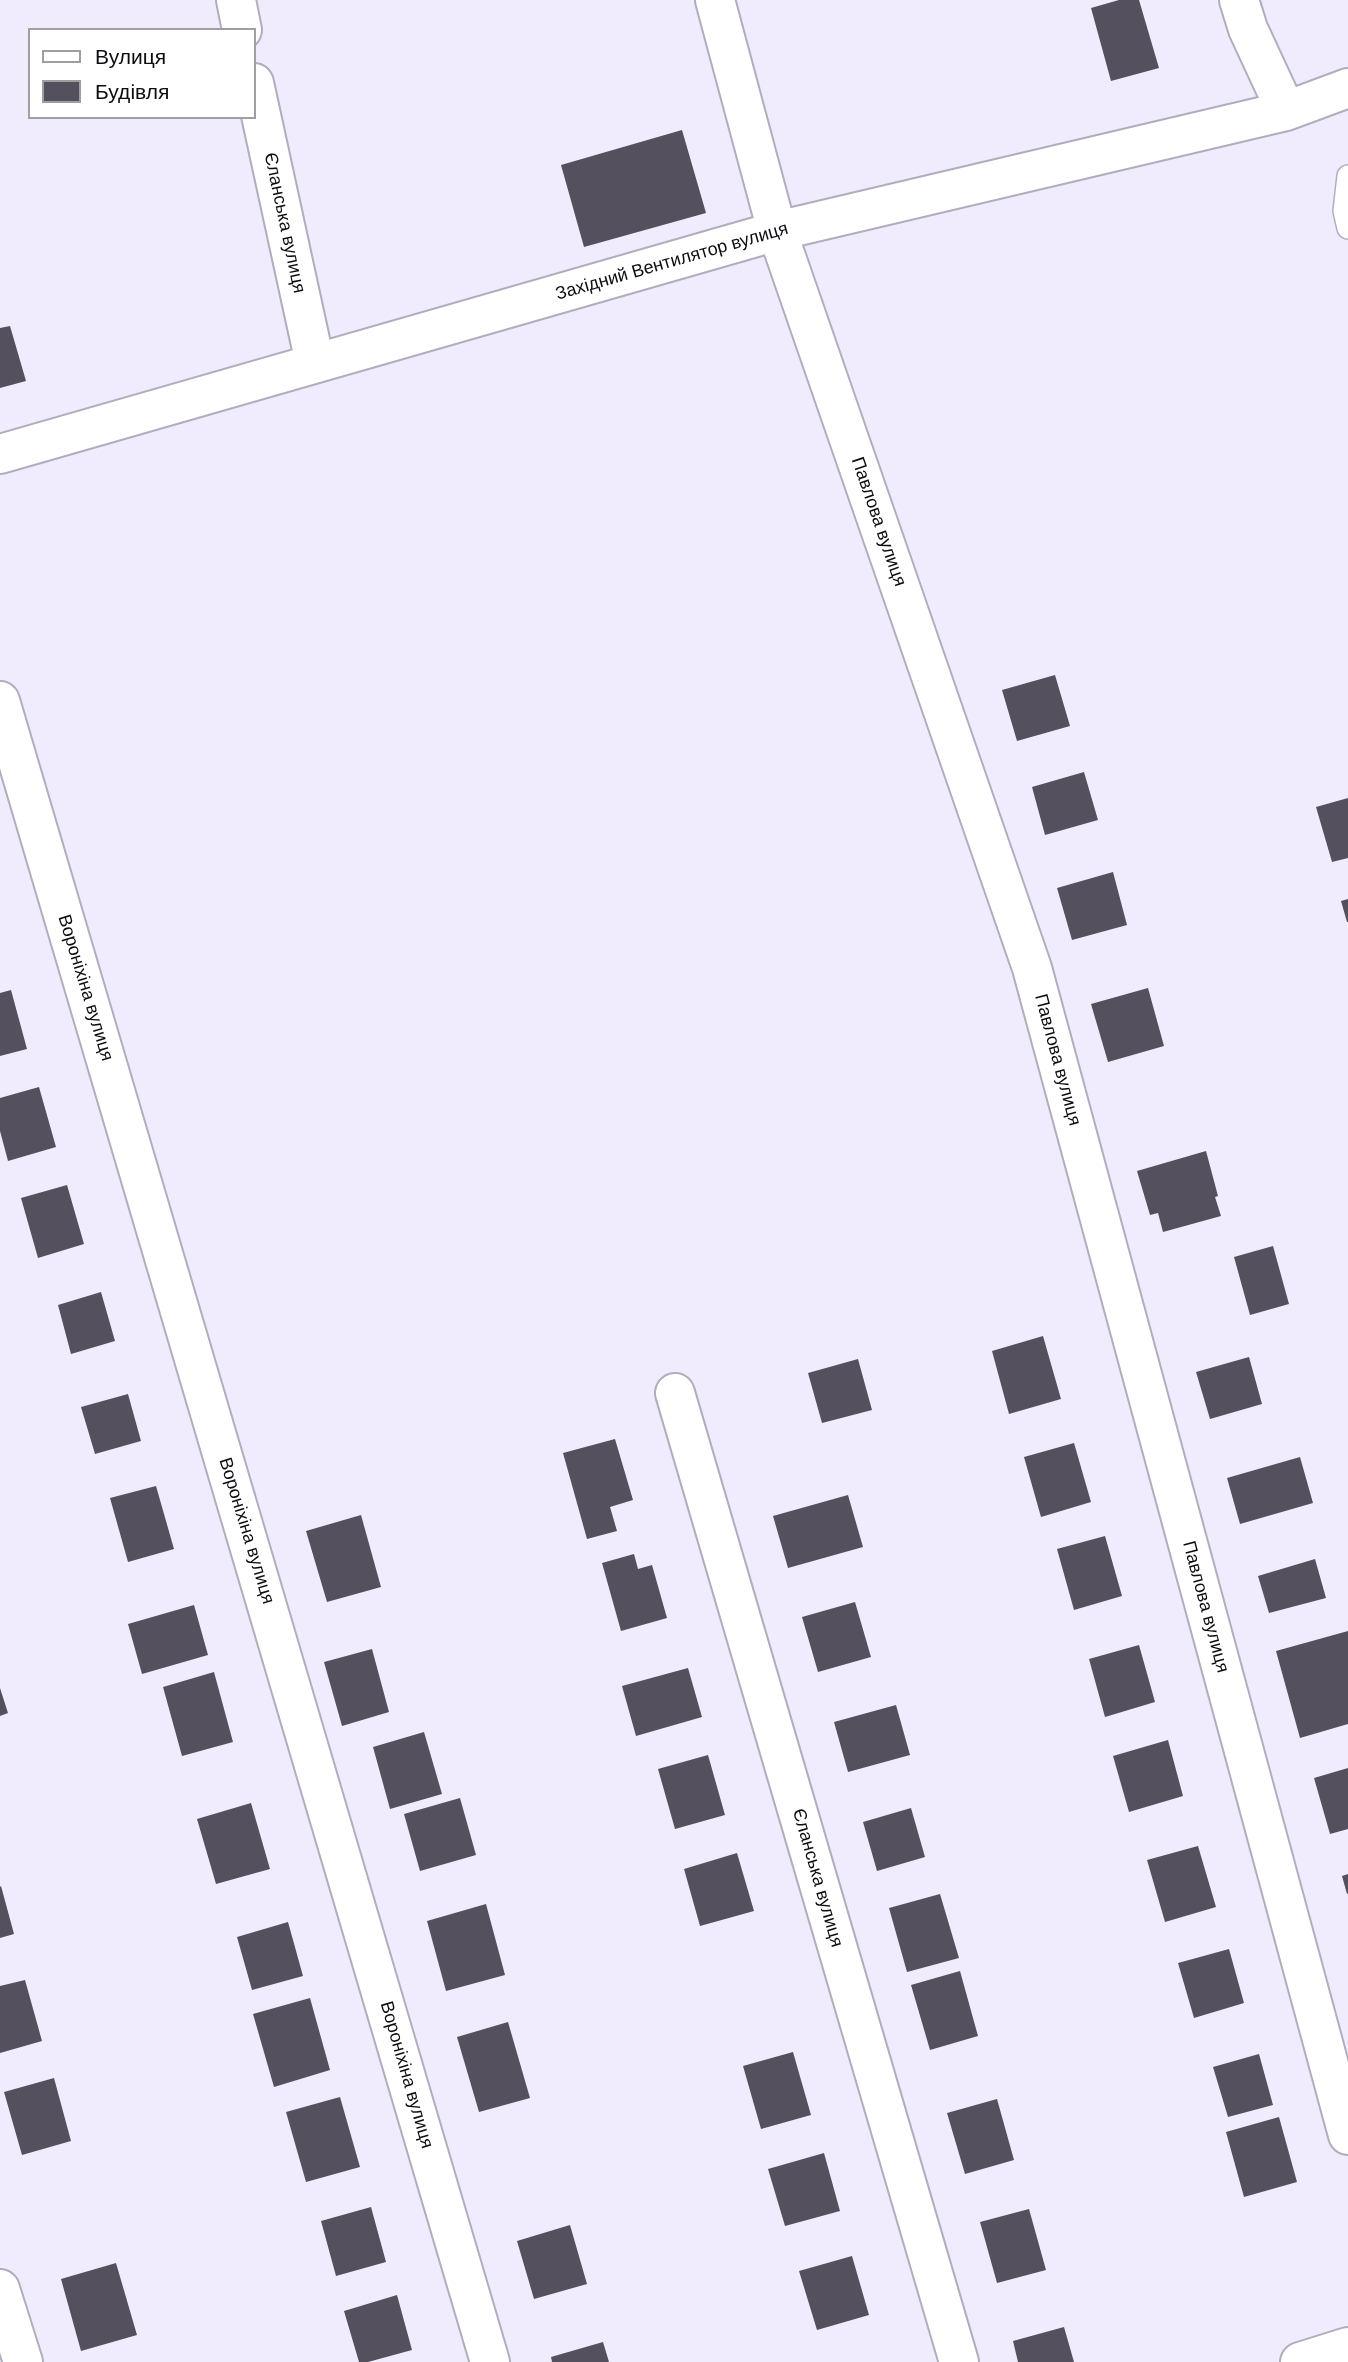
<!DOCTYPE html>
<meta charset="utf-8">
<style>
body{margin:0}
#map{position:relative;width:1348px;height:2362px;overflow:hidden;background:#f1ecfd;font-family:"DM Sans",sans-serif}
canvas{display:block}
.legend{position:absolute;left:28px;top:28px;width:228px;height:91px;box-sizing:border-box;background:#fff;border:2px solid #9f9ea0;margin:0;padding:9px 12px;list-style:none;font-size:21px;color:#0e0c11}
.legend li{display:flex;align-items:center;gap:14px;height:35px}
.legend b{width:35px;border:2px solid #9f9ea0}
</style>
<div id="map">
<canvas width="1348" height="2362"></canvas>
<ul class="legend">
<li><b style="height:9px;background:#fff"></b>Вулиця</li>
<li><b style="height:19px;background:#54505e"></b>Будівля</li>
</ul>
</div>
<script>
const c = document.querySelector('canvas').getContext('2d');
c.lineJoin = 'round';
function paint(path, color) { c.fillStyle = color; c.fill(path, 'evenodd'); }
const shape = rows => new Path2D(rows.map(r => 'M' + r).join(''));
function strokePath(path, color, width, dash) { c.strokeStyle = color; c.lineWidth = width; c.lineCap = dash ? 'butt' : 'round'; c.setLineDash(dash || []); c.stroke(path); }
function label(font, color, halo, rows, align = 'center') {
  c.font = font + ' "DM Sans",sans-serif'; c.lineWidth = 7; c.setLineDash([]); c.textBaseline = 'middle'; c.strokeStyle = halo; c.fillStyle = color; for (const [text, x, y, turn = 0] of rows) {
    c.save(); c.translate(x, y); c.rotate((+turn || 0) * Math.PI / 180); c.textAlign = isNaN(turn) ? turn : align; if (halo) c.strokeText(text, 0, 0); c.fillText(text, 0, 0); c.restore();
  }
}
paint(shape([
 [1119,0,1139,0,1159,68,1111,81,1091,8],
 [682,130,706,213,584,247,561,165],
 [10,326,26,381,0,388,0,328],
 [1055,675,1070,726,1017,741,1002,690],
 [1084,772,1098,820,1045,835,1032,787],
 [1348,798,1348,858,1332,862,1316,807],
 [1113,872,1127,925,1072,940,1057,888],
 [1348,899,1348,922,1347,922,1341,901],
 [1148,988,1164,1046,1108,1062,1091,1004],
 [11,990,27,1049,0,1056,0,993],
 [39,1087,56,1147,8,1161,0,1131,0,1098],
 [1206,1151,1218,1196,1215,1197,1221,1216,1163,1232,1158,1213,1150,1215,1137,1171],
 [67,1185,84,1244,38,1258,21,1198],
 [1273,1246,1289,1304,1250,1315,1234,1257],
 [101,1292,115,1341,71,1354,58,1305],
 [1043,1336,1061,1399,1009,1414,992,1351],
 [1249,1357,1262,1404,1210,1419,1196,1372],
 [858,1359,872,1410,822,1423,808,1373],
 [128,1394,141,1441,95,1454,81,1407],
 [615,1439,633,1500,610,1507,617,1531,587,1539,563,1453],
 [1074,1443,1091,1502,1041,1517,1024,1457],
 [1300,1457,1313,1503,1240,1524,1227,1478],
 [156,1486,174,1549,128,1562,110,1498],
 [848,1495,863,1547,788,1568,773,1516],
 [361,1515,381,1587,327,1602,306,1531],
 [1105,1536,1122,1596,1074,1610,1057,1549],
 [634,1554,638,1569,652,1565,667,1618,621,1631,602,1563],
 [1315,1559,1326,1598,1269,1613,1258,1576],
 [855,1602,871,1657,818,1672,802,1617],
 [194,1605,208,1655,142,1674,128,1624],
 [1348,1631,1348,1724,1300,1738,1276,1651],
 [1139,1645,1155,1702,1105,1717,1089,1659],
 [372,1649,389,1712,342,1726,324,1662],
 [688,1668,702,1717,636,1736,622,1686],
 [214,1672,233,1742,182,1756,163,1687],
 [0,1688,8,1713,0,1716],
 [896,1705,910,1755,848,1772,834,1722],
 [424,1732,442,1794,390,1809,373,1747],
 [1168,1740,1183,1796,1129,1812,1113,1756],
 [708,1755,725,1815,675,1829,658,1769],
 [1348,1768,1348,1829,1330,1834,1314,1778],
 [460,1798,476,1855,420,1871,404,1814],
 [251,1803,270,1869,216,1884,197,1819],
 [911,1808,925,1857,877,1871,863,1822],
 [1198,1846,1216,1907,1165,1922,1147,1860],
 [737,1853,754,1911,700,1926,684,1869],
 [1348,1874,1348,1893,1347,1894,1342,1876],
 [1,1886,14,1934,0,1938,0,1887],
 [940,1894,959,1958,907,1972,889,1908],
 [486,1904,505,1975,446,1991,427,1921],
 [288,1922,303,1976,252,1990,237,1937],
 [1229,1949,1244,2003,1194,2018,1178,1963],
 [960,1971,978,2036,930,2050,911,1985],
 [25,1980,42,2041,0,2053,0,1986],
 [310,1998,330,2070,274,2087,253,2014],
 [508,2022,530,2098,479,2112,457,2037],
 [793,2052,811,2115,761,2129,743,2066],
 [1259,2054,1273,2105,1228,2117,1213,2067],
 [54,2078,71,2141,22,2155,4,2092],
 [340,2097,360,2167,306,2182,286,2112],
 [997,2099,1014,2160,965,2174,947,2113],
 [1279,2117,1297,2182,1244,2197,1226,2132],
 [824,2153,840,2211,785,2226,768,2169],
 [371,2207,386,2262,336,2276,321,2221],
 [1029,2209,1046,2270,997,2283,980,2222],
 [570,2225,587,2284,534,2299,517,2241],
 [852,2256,869,2315,817,2330,799,2271],
 [116,2263,137,2335,81,2351,61,2279],
 [397,2295,412,2350,368,2362,359,2362,344,2311],
 [1064,2327,1074,2362,1018,2362,1013,2341],
 [603,2342,609,2362,552,2362,551,2357]
]), '#54505e');
const lane = shape([
 [1348,176,1344,211,1348,228]
]);
const street = shape([
 [236,0,242,30],
 [715,0,777,231,1032,968,1348,2135],
 [1239,0,1248,29,1286,111],
 [254,83,315,363],
 [0,454,777,231,1286,111,1348,88],
 [0,701,490,2362],
 [675,1393,959,2362],
 [0,2289,23,2362],
 [1300,2362,1348,2347]
]);
strokePath(lane, '#b2adbd', 24);
strokePath(street, '#b2adbd', 42);
strokePath(lane, '#fff', 21);
strokePath(street, '#fff', 38);
label('18px', '#0e0c11', '#fff', [
 ["Єланська вулиця",284,223,78],
 ["Західний Вентилятор вулиця",672,262,-16],
 ["Павлова вулиця",878,522,71],
 ["Вороніхіна вулиця",85,988,73],
 ["Павлова вулиця",1057,1060,75],
 ["Вороніхіна вулиця",246,1531,73],
 ["Павлова вулиця",1205,1607,75],
 ["Єланська вулиця",817,1878,74],
 ["Вороніхіна вулиця",406,2075,74]
]);
</script>
